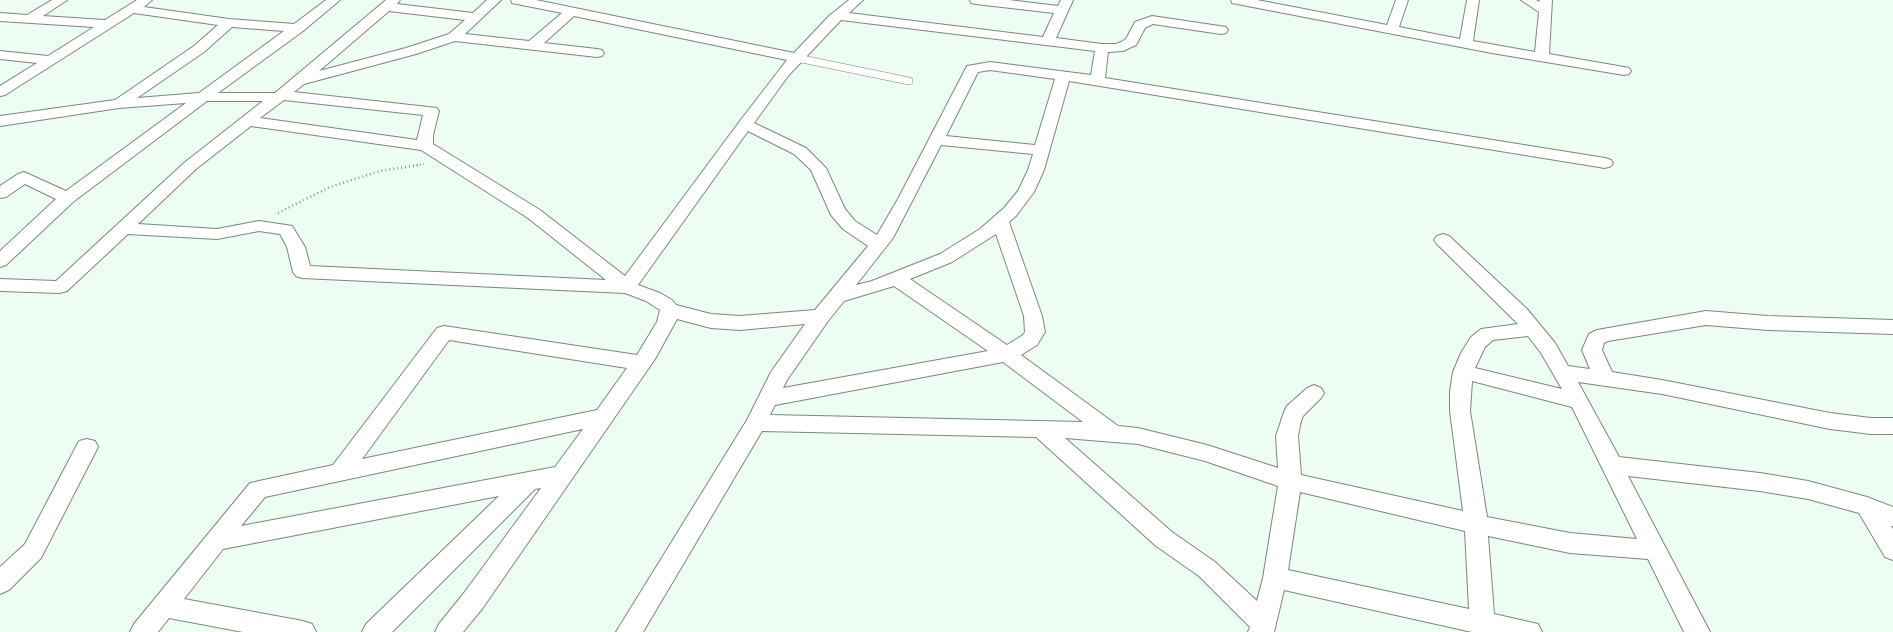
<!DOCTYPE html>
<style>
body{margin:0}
canvas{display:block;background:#edfdf1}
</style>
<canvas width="1893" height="632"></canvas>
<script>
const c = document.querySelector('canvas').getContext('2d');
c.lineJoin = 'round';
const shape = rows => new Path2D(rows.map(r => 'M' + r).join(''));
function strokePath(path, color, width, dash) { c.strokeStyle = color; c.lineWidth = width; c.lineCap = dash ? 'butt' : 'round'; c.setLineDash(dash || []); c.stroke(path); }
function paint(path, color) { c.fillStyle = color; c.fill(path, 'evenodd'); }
const service = shape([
 [797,58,909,81]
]);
const minor = shape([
 [52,0,67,0,43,16,105,20,137,0,152,0,144,7,229,19,294,24,326,0,340,0,303,31,218,93,275,93,386,0,400,0,397,4,473,13,487,0,501,0,465,34,529,41,562,13,512,3,511,0,536,0,794,53,829,16,849,0,863,0,849,13,1043,37,1054,13,976,4,971,3,970,0,1009,0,1058,6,1061,0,1073,0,1056,38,1102,44,1116,44,1121,42,1126,39,1135,22,1152,16,1226,27,1228,30,1226,33,1221,34,1153,24,1145,28,1136,45,1123,51,1108,52,1105,78,1605,158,1611,160,1613,163,1611,166,1605,168,1069,81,1044,170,1034,192,1016,216,1009,222,1042,316,1045,332,1037,345,1021,355,1118,426,1138,428,1207,445,1278,468,1276,436,1284,412,1287,406,1307,388,1314,385,1321,388,1324,393,1321,398,1303,416,1301,421,1298,436,1301,475,1463,511,1450,411,1450,392,1453,372,1461,353,1471,337,1481,329,1518,324,1437,244,1434,240,1437,236,1443,234,1449,236,1527,309,1555,343,1568,366,1590,369,1582,350,1589,334,1597,330,1706,311,1768,316,1893,320,1893,334,1768,330,1706,325,1608,341,1604,343,1602,350,1612,372,1662,380,1830,413,1871,418,1893,418,1893,434,1871,434,1830,429,1662,394,1578,382,1619,457,1760,473,1808,481,1867,497,1893,507,1893,526,1891,526,1893,529,1893,560,1885,557,1859,513,1808,499,1760,491,1628,476,1710,632,1684,632,1648,559,1570,553,1488,536,1494,614,1538,624,1542,632,1472,632,1284,590,1274,632,1248,632,1250,627,1199,576,1156,546,1036,437,762,431,643,632,616,632,747,420,771,372,805,324,740,330,711,328,677,319,655,359,482,609,463,632,435,632,439,624,464,593,541,488,535,489,392,632,362,632,366,624,499,496,223,549,184,599,303,621,312,624,316,632,243,632,169,618,158,632,130,632,134,624,250,483,333,465,437,328,444,326,637,355,657,322,660,310,646,301,625,293,302,278,296,276,293,272,287,247,280,234,259,231,217,239,128,234,67,291,60,293,0,291,0,279,56,281,184,163,263,101,207,101,73,202,6,265,0,267,0,251,56,199,25,184,6,197,0,198,0,186,18,174,24,172,66,191,186,103,119,108,0,126,0,116,115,100,194,46,218,25,134,13,5,95,0,96,0,86,37,63,0,59,0,51,48,56,94,27,0,21,0,13,27,15,52,0],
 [389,11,465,20,449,34,406,48,319,71,389,11],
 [574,16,787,60,740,121,625,276,540,210,433,144,433,135,439,111,437,108,294,92,304,84,416,54,455,41,597,57,602,56,604,53,602,50,597,49,544,43,574,16],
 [841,20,1095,51,1091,75,990,62,967,66,898,199,877,235,855,221,845,209,826,168,806,148,754,123,788,76,841,20],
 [232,27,284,31,199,93,137,98,204,52,232,27],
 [990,70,1055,79,1035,145,946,136,978,72,990,70],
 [284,100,423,115,417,140,260,118,284,100],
 [251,126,421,150,528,218,606,280,310,266,305,247,292,226,286,225,259,221,217,229,138,224,196,169,251,126],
 [748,131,794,154,811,170,831,215,843,229,868,246,815,310,740,316,711,314,676,305,672,300,660,293,638,285,748,131],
 [941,145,1033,154,1028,170,1018,191,1004,208,980,229,940,254,872,281,856,285,893,238,941,145],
 [996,234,1024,316,1025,332,1023,335,1007,345,910,279,952,262,996,234],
 [894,286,988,351,783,388,787,380,828,321,844,301,894,286],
 [1528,336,1541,353,1562,389,1475,368,1485,347,1493,340,1528,336],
 [449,340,627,368,597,410,362,459,449,340],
 [1003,362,1083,422,770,415,775,405,1003,362],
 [1472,381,1572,407,1637,539,1570,533,1487,517,1470,411,1472,381],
 [583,429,555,467,241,526,265,497,583,429],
 [1065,438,1138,444,1205,461,1278,486,1263,578,1257,601,1215,562,1172,532,1065,438],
 [1300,492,1465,531,1469,609,1288,570,1300,492],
 [1231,0,1257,0,1387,25,1396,0,1408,0,1399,27,1460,39,1467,0,1479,0,1473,41,1535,52,1539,12,1521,0,1536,0,1539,2,1540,0,1552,0,1549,54,1624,67,1629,68,1631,71,1629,74,1624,75,1492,53,1237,4,1232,3,1231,0],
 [87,439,95,441,98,447,41,558,9,590,0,594,0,567,25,544,79,441,87,439]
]);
strokePath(service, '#7a887d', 8);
strokePath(minor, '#7a887d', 2);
strokePath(shape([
 [413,166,424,164]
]), '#869289', 2, [1, 2.5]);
strokePath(shape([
 [278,213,330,187,380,171,419,165]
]), '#869289', 2.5, [1, 3]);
strokePath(service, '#fff', 7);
paint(minor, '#fff');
</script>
